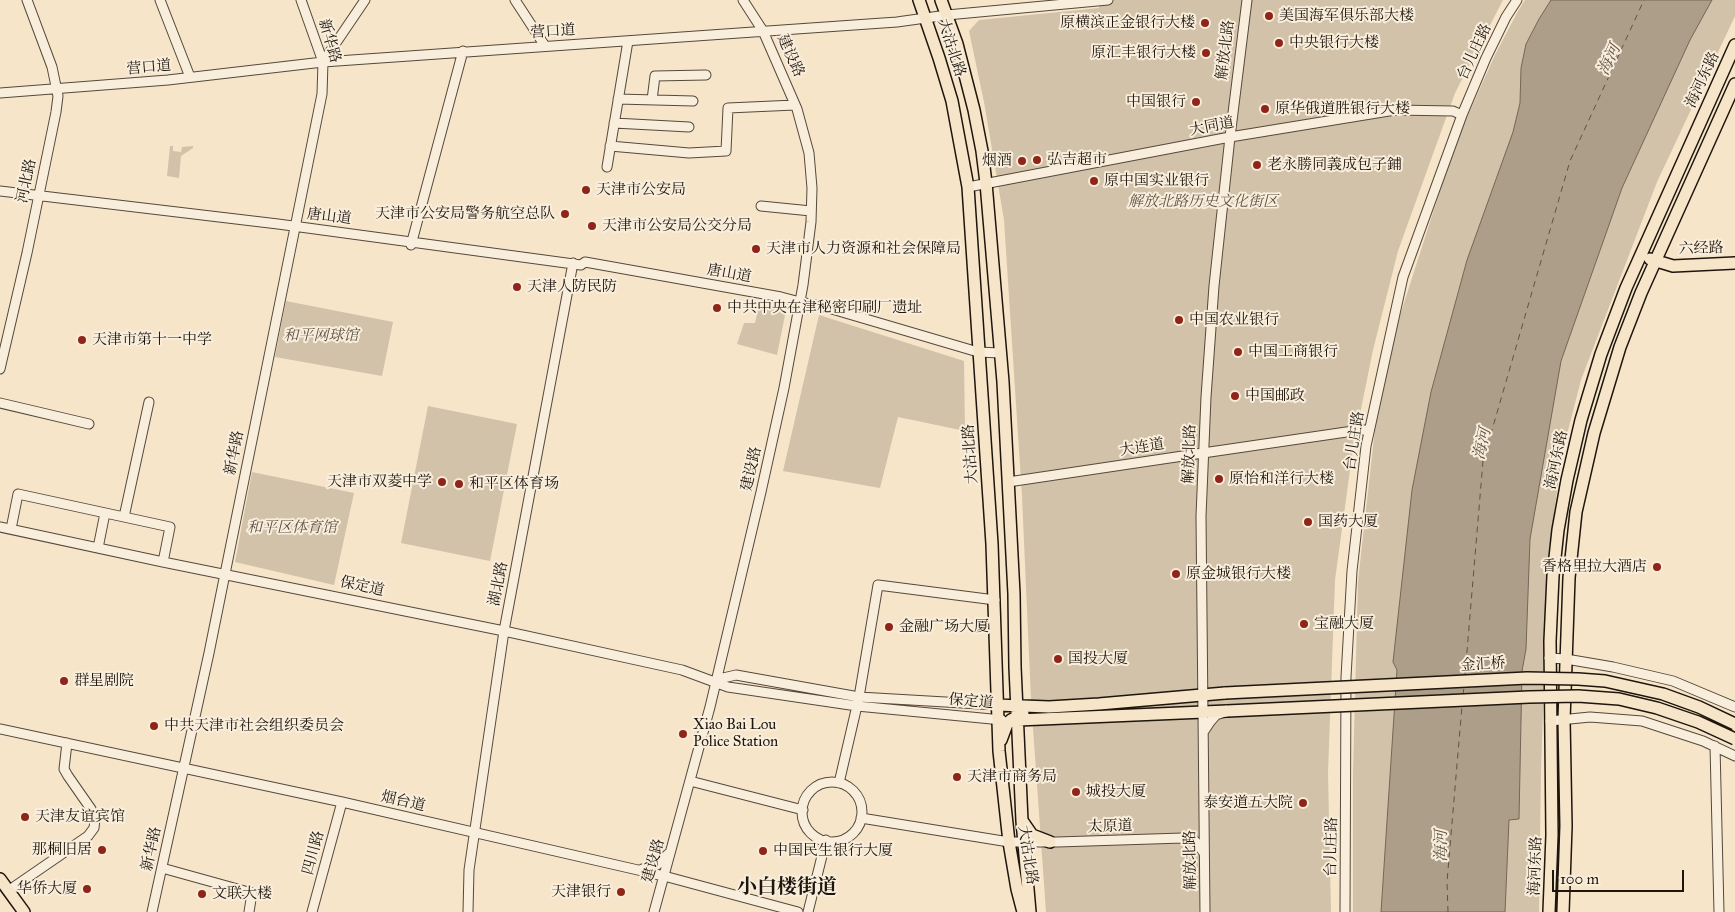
<!DOCTYPE html>
<meta charset="utf-8">
<style>
body{margin:0}
#map{position:relative;width:1735px;height:912px;overflow:hidden;background:#f6e5c9;font-family:"IM FELL Great Primer",serif}
canvas{display:block}
.scale{position:absolute;left:1552px;top:870px;width:132px;height:22px;box-sizing:border-box;border:2px solid #1e150d;border-top:0;padding-left:6px;font-size:15px;line-height:18px;white-space:nowrap;color:#1e150d;-webkit-text-stroke:4px #f9eedc;paint-order:stroke}
</style>
<div id="map">
<canvas width="1735" height="912"></canvas>
<div class="scale">100 m</div>
</div>
<script>
const c = document.querySelector('canvas').getContext('2d');
c.lineJoin = 'round';
function paint(path, color) { c.fillStyle = color; c.fill(path, 'evenodd'); }
const shape = rows => new Path2D(rows.map(r => 'M' + r).join(''));
function strokePath(path, color, width, dash) { c.strokeStyle = color; c.lineWidth = width; c.lineCap = dash ? 'butt' : 'round'; c.setLineDash(dash || []); c.stroke(path); }
function label(font, color, halo, rows, align = 'center') {
  c.font = font + ' "IM FELL Great Primer","Noto Serif SC",serif'; c.lineWidth = 4; c.setLineDash([]); c.textBaseline = 'middle'; c.strokeStyle = halo; c.fillStyle = color; for (const [text, x, y, turn = 0] of rows) {
    c.save(); c.translate(x, y); c.rotate((+turn || 0) * Math.PI / 180); c.textAlign = isNaN(turn) ? turn : align; if (halo) c.strokeText(text, 0, 0); c.fillText(text, 0, 0); c.restore();
  }
}
paint(shape([
 [1099,0,1503,0,1455,93,1398,251,1373,350,1353,448,1335,580,1328,773,1331,912,1046,912,1031,700,1022,496,1004,220,984,102,969,31,979,20,1099,8],
 [1525,0,1735,0,1735,16,1657,182,1581,380,1562,454,1548,559,1541,770,1539,912,1353,912,1353,773,1358,581,1375,429,1396,328,1455,144,1495,55,1518,11],
 [170,146,173,146,173,151,181,152,182,147,193,146,193,148,181,156,179,178,167,176],
 [286,301,393,322,382,376,275,357],
 [759,305,786,310,777,355,737,344,744,323,755,323],
 [819,315,964,361,965,431,898,417,880,488,783,471],
 [428,406,517,424,490,561,401,543],
 [252,472,354,493,334,585,235,562]
]), '#d1c2a9');
const water = shape([
 [1551,0,1712,0,1690,40,1622,188,1561,361,1530,539,1526,649,1522,671,1519,819,1509,820,1505,912,1381,912,1397,670,1393,662,1412,490,1431,392,1467,260,1513,132,1520,103,1521,68,1526,44,1539,19,1551,0]
]);
paint(water, '#ad9e89');
strokePath(water, '#746757', 1);
strokePath(shape([
 [1465,675,1483,461,1570,161,1644,0],
 [1463,695,1464,687],
 [1448,912,1447,882,1462,706]
]), '#5e5345', 1, [6, 5]);
const minor = shape([
 [160,0,190,77],
 [515,0,545,46],
 [323,62,365,0],
 [0,93,168,80,323,62,897,22,947,15,1108,0],
 [618,99,693,101],
 [652,100,655,76,706,75],
 [614,123,689,127],
 [610,146,689,153,726,151,728,108,795,105],
 [607,167,628,41],
 [968,187,1230,137,1395,110,1453,111,1462,115],
 [0,191,278,224,581,265,585,262,781,297,800,302],
 [761,206,811,211],
 [411,245,463,51],
 [794,301,825,307,978,352,1000,353],
 [0,369,27,253,56,112,58,96,52,67,27,0],
 [0,403,89,424],
 [1008,482,1203,453,1360,430,1369,430],
 [124,517,149,402],
 [0,527,163,562,504,631,682,670,728,687,857,706,1002,720],
 [11,529,18,494,170,527,163,562],
 [98,548,105,513],
 [1549,658,1566,659,1613,667,1673,681,1735,707],
 [716,682,723,678,736,675,859,697,997,705],
 [1550,721,1590,717,1642,721,1703,741,1735,756],
 [0,729,342,802,664,876,798,912],
 [1204,731,1210,722,1216,715,1225,712],
 [1715,746,1719,912],
 [690,781,803,810],
 '802 812a30 30 0 1 1 60 0a30 30 0 1 1-60 0Z',
 [839,783,859,697,878,585,995,600],
 [861,818,1009,842,1057,842,1183,838,1195,841,1204,853],
 [162,868,252,893,249,912],
 [642,869,657,865,668,854],
 [8,891,88,836,94,828,95,819,91,809,68,776,64,769,67,743],
 [152,912,209,653,322,94,323,62,301,0],
 [312,912,342,802],
 [468,912,469,870,504,631,573,263],
 [654,912,710,707,761,492,784,388,803,285,811,222,812,188,809,153,797,109,763,31,743,0],
 [808,912,826,840],
 [1205,912,1201,516,1206,397,1214,286,1230,137,1247,0],
 [1345,912,1346,677,1352,571,1366,446,1403,277,1462,115,1486,58,1506,17,1517,0]
]);
const major = shape([
 [919,0,939,58,952,101,968,187,992,544,999,751,1009,842,1017,889,1023,912],
 [941,0,957,44,974,110,982,151,986,183,1003,382,1014,594,1015,667,1022,821,1030,912],
 [1650,259,1673,266,1735,263],
 [997,705,1049,707,1099,704,1225,693],
 [1018,720,1227,711],
 [1001,740,1007,724,1011,720,1023,714],
 [1023,822,1032,835,1050,842],
 [0,879,24,912],
 [1549,912,1552,835,1550,641,1553,576,1558,530,1567,480,1581,420,1601,354,1626,288,1735,45],
 [1563,912,1566,826,1564,720,1569,578,1576,512,1594,433,1620,347,1641,293,1735,84]
]);
strokePath(minor, '#54493c', 11);
strokePath(major, '#1e150d', 14);
strokePath(minor, '#f9eedc', 9);
strokePath(major, '#f6e5c9', 11);
const majorBridge = shape([
 [1225,693,1527,678,1578,679,1605,681,1663,694,1699,707,1735,724],
 [1227,711,1529,697,1578,696,1619,699,1657,708,1698,722,1735,739]
]);
strokePath(majorBridge, '#1e150d', 14, []);
strokePath(majorBridge, '#f6e5c9', 11);
for (const [x, y, r, color] of [
 [1269,16,5,"#8f2418"],
 [1205,23,5,"#8f2418"],
 [1279,43,5,"#8f2418"],
 [1206,53,5,"#8f2418"],
 [1196,102,5,"#8f2418"],
 [1265,109,5,"#8f2418"],
 [1037,160,5,"#8f2418"],
 [1022,161,5,"#8f2418"],
 [1257,165,5,"#8f2418"],
 [1094,181,5,"#8f2418"],
 [586,190,5,"#8f2418"],
 [565,214,5,"#8f2418"],
 [592,226,5,"#8f2418"],
 [756,249,5,"#8f2418"],
 [517,287,5,"#8f2418"],
 [717,308,5,"#8f2418"],
 [1179,320,5,"#8f2418"],
 [82,340,5,"#8f2418"],
 [1238,352,5,"#8f2418"],
 [1235,396,5,"#8f2418"],
 [1219,479,5,"#8f2418"],
 [442,482,5,"#8f2418"],
 [459,484,5,"#8f2418"],
 [1308,522,5,"#8f2418"],
 [1657,567,5,"#8f2418"],
 [1176,574,5,"#8f2418"],
 [1304,624,5,"#8f2418"],
 [889,627,5,"#8f2418"],
 [1058,659,5,"#8f2418"],
 [64,681,5,"#8f2418"],
 [154,726,5,"#8f2418"],
 [683,734,5,"#8f2418"],
 [957,777,5,"#8f2418"],
 [1076,792,5,"#8f2418"],
 [1303,803,5,"#8f2418"],
 [25,817,5,"#8f2418"],
 [102,850,5,"#8f2418"],
 [763,851,5,"#8f2418"],
 [87,889,5,"#8f2418"],
 [621,892,5,"#8f2418"],
 [202,894,5,"#8f2418"]
]) { const dot = new Path2D(); dot.arc(x, y, r, 0, 2 * Math.PI); c.fillStyle = color; c.fill(dot); strokePath(dot, '#f9eedc', 2); }
label('15px', '#1e150d', '#f9eedc', [
 ["美国海军俱乐部大楼",1279,16],
 ["原横滨正金银行大楼",1195,23,"right"],
 ["中央银行大楼",1289,43],
 ["原汇丰银行大楼",1196,53,"right"],
 ["中国银行",1186,102,"right"],
 ["原华俄道胜银行大楼",1275,109],
 ["弘吉超市",1047,160],
 ["烟酒",1012,161,"right"],
 ["老永勝同義成包子鋪",1267,165],
 ["原中国实业银行",1104,181],
 ["天津市公安局",596,190],
 ["天津市公安局警务航空总队",555,214,"right"],
 ["天津市公安局公交分局",602,226],
 ["天津市人力资源和社会保障局",766,249],
 ["天津人防民防",527,287],
 ["中共中央在津秘密印刷厂遗址",727,308],
 ["中国农业银行",1189,320],
 ["天津市第十一中学",92,340],
 ["中国工商银行",1248,352],
 ["中国邮政",1245,396],
 ["原怡和洋行大楼",1229,479],
 ["天津市双菱中学",432,482,"right"],
 ["和平区体育场",469,484],
 ["国药大厦",1318,522],
 ["香格里拉大酒店",1647,567,"right"],
 ["原金城银行大楼",1186,574],
 ["宝融大厦",1314,624],
 ["金融广场大厦",899,627],
 ["国投大厦",1068,659],
 ["群星剧院",74,681],
 ["Xiao Bai Lou",693,725],
 ["Police Station",693,742],
 ["中共天津市社会组织委员会",164,726],
 ["天津市商务局",967,777],
 ["城投大厦",1086,792],
 ["泰安道五大院",1293,803,"right"],
 ["天津友谊宾馆",35,817],
 ["那桐旧居",92,850,"right"],
 ["中国民生银行大厦",773,851],
 ["华侨大厦",77,889,"right"],
 ["天津银行",611,892,"right"],
 ["文联大楼",212,894]
], 'left');
label('15px', '#1e150d', '#f9eedc', [
 ["营口道",553,32,-4],
 ["新华路",329,41,74],
 ["大沽北路",951,48,72],
 ["解放北路",1226,50,-83],
 ["台儿庄路",1475,52,-65],
 ["建设路",790,56,66],
 ["营口道",149,68,-5],
 ["海河东路",1703,80,-65],
 ["大同道",1212,127,-11],
 ["河北路",27,181,-78],
 ["唐山道",329,217,7],
 ["六经路",1701,249,-2],
 ["唐山道",729,274,10],
 ["台儿庄路",1355,441,-81],
 ["大连道",1142,448,-9],
 ["新华路",235,453,-79],
 ["大沽北路",971,454,-94],
 ["解放北路",1190,454,-88],
 ["海河东路",1557,460,-78],
 ["建设路",752,469,-77],
 ["湖北路",499,584,-79],
 ["保定道",362,587,12],
 ["金汇桥",1483,665,-3],
 ["保定道",971,702,5],
 ["烟台道",403,802,13],
 ["太原道",1110,827,-2],
 ["台儿庄路",1332,847,-89],
 ["新华路",152,849,-78],
 ["四川路",314,853,-75],
 ["大沽北路",1027,855,81],
 ["解放北路",1191,860,-91],
 ["建设路",654,861,-74],
 ["海河东路",1536,866,-88]
]);
label('italic 15px', '#5d5244', '#f9eedc', [
 ["解放北路历史文化街区",1203,202],
 ["和平网球馆",321,336],
 ["和平区体育馆",292,528]
]);
label('italic 16px', '#5e5345', '#f9eedc', [
 ["海河",1610,60,-65],
 ["海河",1483,444,-77],
 ["海河",1442,846,-90]
]);
label('bold 20px', '#1e150d', '#f9eedc', [
 ["小白楼街道",787,888]
]);
</script>
